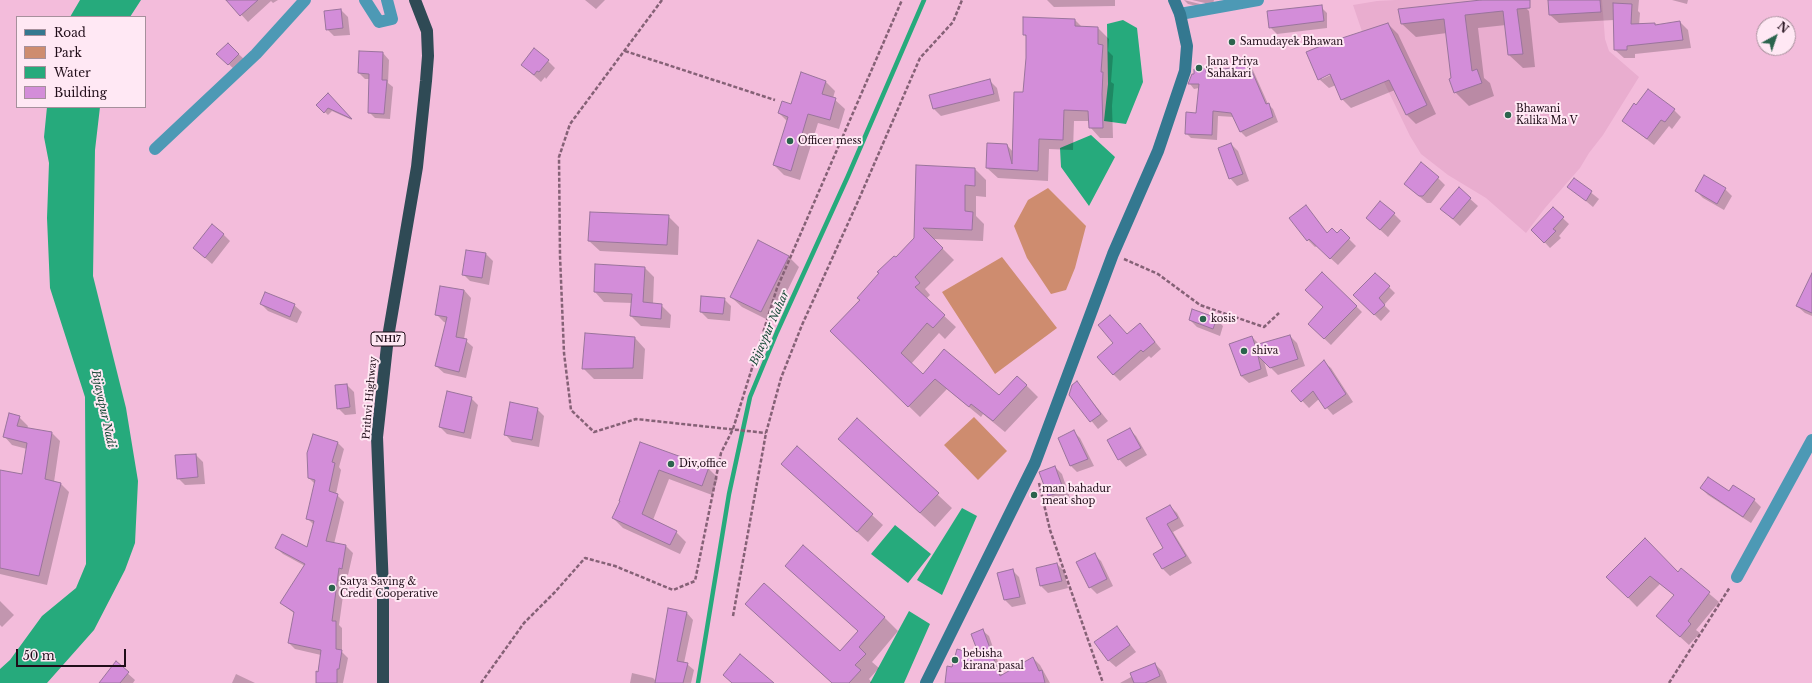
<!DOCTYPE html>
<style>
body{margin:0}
#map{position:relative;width:1812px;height:683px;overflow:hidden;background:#f3bcdb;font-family:"Libre Baskerville",serif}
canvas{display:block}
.legend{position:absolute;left:16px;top:16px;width:130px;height:92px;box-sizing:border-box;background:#ffe8f4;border:1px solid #a6909c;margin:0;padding:5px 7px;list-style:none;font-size:12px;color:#200d19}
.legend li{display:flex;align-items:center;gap:8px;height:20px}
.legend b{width:20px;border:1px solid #a6909c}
.north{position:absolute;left:1756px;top:16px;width:40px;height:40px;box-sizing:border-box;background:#ffe8f4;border:1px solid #a6909c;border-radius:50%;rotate:40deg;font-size:11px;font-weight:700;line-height:16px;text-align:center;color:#200d19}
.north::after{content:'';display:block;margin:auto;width:14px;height:18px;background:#2b644d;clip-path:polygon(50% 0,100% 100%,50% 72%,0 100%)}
.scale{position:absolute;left:16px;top:649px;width:110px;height:18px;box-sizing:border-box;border:2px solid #200d19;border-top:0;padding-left:5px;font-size:12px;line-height:14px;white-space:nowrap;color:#200d19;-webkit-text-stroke:3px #ffe8f4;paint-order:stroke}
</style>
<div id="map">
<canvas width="1812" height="683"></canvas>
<ul class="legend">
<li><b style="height:5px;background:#347890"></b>Road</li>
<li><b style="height:11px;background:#ce8c6f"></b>Park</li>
<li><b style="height:11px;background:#26aa7c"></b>Water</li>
<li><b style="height:11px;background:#d38dd9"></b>Building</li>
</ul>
<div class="north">N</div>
<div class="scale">50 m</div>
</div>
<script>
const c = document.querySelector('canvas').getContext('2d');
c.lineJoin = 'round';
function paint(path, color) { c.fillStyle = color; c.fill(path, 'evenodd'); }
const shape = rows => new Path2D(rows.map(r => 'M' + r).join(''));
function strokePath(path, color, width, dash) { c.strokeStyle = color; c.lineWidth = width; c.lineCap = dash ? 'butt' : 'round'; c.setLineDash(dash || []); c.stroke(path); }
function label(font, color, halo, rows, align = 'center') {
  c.font = font + ' "Libre Baskerville",serif'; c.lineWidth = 4; c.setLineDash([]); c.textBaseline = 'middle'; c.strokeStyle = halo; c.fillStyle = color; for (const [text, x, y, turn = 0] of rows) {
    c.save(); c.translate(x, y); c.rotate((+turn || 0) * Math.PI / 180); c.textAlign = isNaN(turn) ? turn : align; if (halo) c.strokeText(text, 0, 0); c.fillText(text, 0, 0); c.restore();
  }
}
paint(shape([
 [1396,0,1602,0,1605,39,1609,51,1639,77,1603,135,1589,153,1580,168,1545,208,1526,233,1486,198,1448,175,1421,154,1410,136,1368,49,1353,5,1377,1]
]), '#e9adcf');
paint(shape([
 [1048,188,1086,226,1075,268,1066,290,1051,294,1027,258,1014,226,1028,200],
 [1002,257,1057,328,995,374,942,292],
 [974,417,1007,451,978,480,944,445]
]), '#ce8c6f');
paint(shape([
 [80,0,141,0,130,17,70,17],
 [1123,20,1137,28,1143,82,1126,124,1104,121,1108,84,1107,24],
 [47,107,100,107,95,150,93,276,126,408,138,481,135,543,125,570,94,630,47,683,0,683,0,669,10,660,42,616,76,588,86,564,85,397,50,288,47,218,49,163,44,137],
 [1091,135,1115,157,1089,206,1061,167,1060,148],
 [962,508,977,516,942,595,917,580],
 [895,525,931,554,908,583,871,554],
 [909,611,930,624,904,683,870,683]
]), '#26aa7c');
paint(shape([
 [228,0,278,0,273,3,271,1,248,22],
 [585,0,605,0,596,9],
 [1047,0,1115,0,1115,6,1054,7],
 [1184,0,1204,5,1205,3,1192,0,1214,0,1212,7,1206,8,1188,4],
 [1491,0,1518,0,1529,11,1535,67,1523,68,1509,55,1506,25,1478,28,1484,78,1490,83,1494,96,1469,106,1455,92,1447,33,1416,37,1402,24],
 [1549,0,1639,0,1638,11,1640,13,1639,25,1654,24,1657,26,1680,22,1688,30,1691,48,1635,54,1635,58,1624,58,1615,50,1614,20,1559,23,1550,15],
 [1672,0,1688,0,1687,4],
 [1320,6,1327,13,1327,28,1277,34,1270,27],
 [341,10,348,17,350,35,334,36,327,29],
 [1075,20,1083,28,1098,28,1109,39,1108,51,1113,56,1111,82,1114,84,1112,106,1113,138,1100,138,1090,127,1089,121,1074,121,1073,150,1049,149,1048,181,998,178,987,168,1007,145,1013,152,1024,93,1027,58,1027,38,1024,34],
 [1388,24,1398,34,1436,114,1416,124,1406,114,1395,90,1351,108,1342,99,1336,85,1329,88,1319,79],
 [1334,71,1335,73,1322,79,1322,77],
 [228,44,246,61,236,71,218,54],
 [383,53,389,60,388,83,393,87,390,119,375,118,369,112,370,79,365,79,359,73],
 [548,61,555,68,546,79,545,77,541,82,522,65],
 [1247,63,1252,68,1268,104,1273,109,1278,122,1246,137,1241,132,1234,117,1218,116,1217,140,1191,138,1186,133,1197,114,1199,88,1194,89,1190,84,1206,70,1209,72,1237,68],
 [802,74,826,82,835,91,833,98,845,109,839,129,818,123,800,180,784,175,774,165,787,121,779,113,791,105],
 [989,80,997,88,1000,101,941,116,934,109,931,96],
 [328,94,352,120,332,111,328,115,318,105],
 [1674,110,1681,117,1672,129,1669,126,1654,145,1623,121],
 [1231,144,1238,151,1249,181,1237,186,1230,178],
 [917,166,975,169,986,180,986,197,976,196,976,216,984,224,983,241,933,239,954,260,925,289,930,295,926,299,956,327,945,339,939,333,911,364,923,376,944,351,999,397,1026,385,1038,397,1005,432,983,414,981,417,947,389,920,417,831,331,915,239],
 [1438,178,1445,185,1431,203,1427,203,1405,184],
 [1574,179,1599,199,1593,207,1569,187],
 [1459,189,1478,206,1460,226,1449,216],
 [1725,189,1732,196,1724,210,1703,198,1696,191],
 [1306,206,1328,234,1338,235,1341,231,1356,246,1338,265,1317,246,1315,247,1308,240,1291,218],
 [1553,209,1569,224,1559,236,1561,238,1550,248,1533,230],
 [1394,214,1401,221,1388,237,1367,218],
 [668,216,679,227,678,255,600,251,589,241],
 [223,234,230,241,212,264,194,248],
 [467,251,486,254,493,261,489,285,470,281,463,274],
 [788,256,799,267,772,322,742,307,731,297],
 [645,268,654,277,653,304,661,305,671,315,670,328,641,326,631,316,632,303,604,302,595,292],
 [1389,287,1395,293,1384,305,1390,311,1381,321,1354,295],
 [464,290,471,298,464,339,473,347,466,378,444,373,436,366,447,323,444,322,437,315],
 [1812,292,1812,316,1805,313,1797,306],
 [724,299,731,306,730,321,708,319,701,312],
 [261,304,294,305,302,312,297,323,268,311],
 [1356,306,1362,312,1331,345,1315,330,1324,307],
 [1216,319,1223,326,1220,336,1197,327,1190,320],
 [1147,332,1161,349,1151,358,1149,356,1120,381,1113,374,1127,335],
 [1290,336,1297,343,1305,366,1278,375,1264,361,1268,376,1249,383,1241,376,1252,337,1259,344],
 [635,338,645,349,643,379,594,379,583,368],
 [1324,362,1331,368,1353,402,1333,415,1319,399,1309,408,1293,391],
 [1077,383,1108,421,1098,429,1070,394],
 [347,385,354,392,356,414,345,415,338,408],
 [471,398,478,405,471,439,447,434,440,427],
 [537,409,544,416,539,447,512,442,505,434],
 [19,417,28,426,27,429,52,433,60,441,54,482,61,484,69,492,47,585,0,574,0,471,23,476,27,449,12,445,4,436],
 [857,420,952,508,935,527,854,453],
 [1129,429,1136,436,1147,455,1126,467,1119,459,1109,440],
 [1073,431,1080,438,1094,466,1077,472,1070,465],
 [314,435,338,443,344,449,339,467,341,470,336,494,344,502,334,544,346,546,353,553,348,575,346,574,339,625,342,628,342,652,348,658,343,683,317,683,321,655,295,649,289,643,295,614,281,603,305,566,283,554,276,548,307,549,314,525,307,518,315,484,309,478],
 [641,443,708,468,718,478,712,495,669,479,653,520,676,532,686,542,680,554,623,528,613,518,621,502],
 [797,447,883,525,868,542,793,474],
 [196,455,203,462,205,484,185,485,178,478],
 [1055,467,1062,474,1070,498,1056,503,1049,496,1041,473],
 [1701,488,1729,493,1754,500,1761,507,1751,523,1708,495],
 [1170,506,1177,513,1184,526,1173,532,1192,563,1170,576,1163,569,1154,554,1165,548,1148,518],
 [1094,554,1101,561,1113,586,1097,594,1090,587],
 [1057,564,1064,571,1068,588,1048,593,1041,586],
 [786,566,884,617,898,631,872,662,879,668,869,679,872,683,832,683,746,604,840,653,859,632],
 [1012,570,1019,577,1026,604,1012,607,1005,600,999,573],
 [1681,570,1719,602,1696,630,1700,633,1689,645,1657,616,1675,596,1660,584,1637,607,1608,577,1678,573],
 [0,601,14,615,2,627,0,625],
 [669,609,687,613,693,620,684,663,687,664,694,670,691,683,630,683,632,673,653,678,656,681],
 [1117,627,1136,652,1116,667,1108,660],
 [983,631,989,636,1004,679,1033,658,1040,665,1050,683,972,683,981,656],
 [116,663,135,680,133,683,100,683],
 [1155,664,1162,671,1167,683,1120,683],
 [236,674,255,683,232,683]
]), '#0003');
strokePath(shape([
 [698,683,729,494,750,397,777,332,848,176,924,0]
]), '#26aa7c', 4.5);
const building = shape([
 [226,0,258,0,240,16,226,0],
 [1481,0,1530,0,1530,8,1517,9,1523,54,1508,55,1503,11,1465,15,1472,71,1477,69,1482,83,1454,93,1449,79,1451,78,1444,19,1401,24,1398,9,1481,0],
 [1548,0,1600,0,1601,12,1549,15,1548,0],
 [1613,3,1632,4,1631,24,1655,23,1655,25,1680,21,1683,40,1627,46,1627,50,1614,50,1613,3],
 [1322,5,1324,21,1269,28,1267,11,1322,5],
 [341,9,343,28,326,30,324,11,341,9],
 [1023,17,1075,19,1075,26,1098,27,1098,44,1103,45,1101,72,1103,72,1102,94,1103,128,1089,128,1088,111,1064,110,1063,140,1039,139,1038,171,986,168,987,143,1007,144,1012,164,1014,92,1023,92,1026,58,1026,35,1023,35,1023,17],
 [1388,23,1427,105,1406,115,1389,80,1341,100,1330,74,1318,80,1306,52,1333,41,1388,23],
 [228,43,239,54,228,65,216,54,228,43],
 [534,48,549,60,539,72,537,71,534,75,521,65,534,48],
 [359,51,383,52,382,80,387,80,384,114,368,113,369,74,358,73,359,51],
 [1248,62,1266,104,1269,103,1273,117,1240,132,1231,113,1213,111,1212,135,1185,134,1186,112,1196,113,1199,84,1188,84,1192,74,1194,74,1194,69,1206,68,1206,72,1236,67,1248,62],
 [801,72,826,81,822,94,836,98,830,120,808,114,791,171,773,165,788,117,778,113,782,101,791,104,801,72],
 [990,79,994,94,933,109,929,95,990,79],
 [1648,89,1675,109,1665,122,1661,120,1647,139,1622,121,1634,103,1636,105,1648,89],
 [328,93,352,119,328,108,324,113,316,105,328,93],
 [1231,143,1243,174,1229,179,1218,148,1231,143],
 [1421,162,1439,177,1423,196,1419,196,1404,184,1421,162],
 [916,165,975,168,975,186,965,185,965,211,973,212,972,230,923,228,943,248,915,277,920,283,915,287,945,315,933,328,927,323,901,353,923,374,944,349,999,395,1017,376,1027,385,993,421,971,404,969,407,935,379,908,407,830,331,860,300,857,298,879,273,877,272,894,256,896,257,914,238,916,165],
 [1704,175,1726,188,1717,204,1695,191,1704,175],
 [1574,178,1592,191,1586,201,1567,187,1574,178],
 [1459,187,1471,198,1453,219,1440,209,1459,187],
 [1380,201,1395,213,1380,230,1366,218,1380,201],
 [1306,205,1327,233,1332,228,1337,233,1341,229,1350,238,1330,259,1309,239,1307,241,1289,218,1306,205],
 [1553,207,1564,217,1553,229,1556,231,1544,243,1531,230,1553,207],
 [590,212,669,215,667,245,588,241,590,212],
 [212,224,224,234,205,258,193,248,212,224],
 [758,240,789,256,761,312,730,297,758,240],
 [466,250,486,253,482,278,462,275,466,250],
 [595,264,645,267,643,302,662,304,661,319,630,316,632,294,594,292,595,264],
 [1322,272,1357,306,1324,339,1308,324,1323,307,1305,290,1322,272],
 [1375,273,1390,286,1379,298,1385,305,1374,315,1353,295,1375,273],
 [1812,273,1812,313,1796,306,1812,273],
 [440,286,464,290,456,337,467,339,459,372,435,366,447,317,435,315,440,286],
 [265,292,295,304,290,317,260,304,265,292],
 [701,296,725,298,723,314,700,312,701,296],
 [1192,309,1217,318,1213,329,1189,320,1192,309],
 [1110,315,1127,334,1140,323,1155,342,1143,352,1141,350,1113,375,1097,357,1113,343,1098,325,1110,315],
 [585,333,635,337,633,368,582,369,585,333],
 [1290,335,1298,359,1270,368,1258,356,1261,369,1241,376,1229,344,1252,336,1255,345,1290,335],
 [1324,360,1346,394,1325,409,1313,391,1301,402,1291,391,1324,360],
 [1077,381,1101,414,1090,422,1069,395,1072,385,1077,381],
 [347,384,350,407,337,409,335,385,347,384],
 [447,391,472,397,464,433,439,427,447,391],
 [510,402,538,408,532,440,504,435,510,402],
 [9,413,20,416,17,426,52,432,45,479,61,483,39,576,0,568,0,470,22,474,27,443,3,437,9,413],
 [857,418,939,493,920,513,838,439,857,418],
 [1130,428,1141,448,1118,460,1107,440,1130,428],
 [1074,430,1088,459,1070,466,1058,438,1074,430],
 [313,434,338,442,332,462,335,463,329,491,338,494,326,541,346,545,342,569,339,568,332,621,336,621,336,649,342,650,339,669,337,669,337,683,316,683,316,671,318,672,321,650,288,643,294,612,280,603,305,564,275,548,282,534,307,547,314,521,306,519,315,480,308,478,307,453,313,434],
 [640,442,709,467,702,486,659,470,642,514,677,531,670,545,612,518,620,501,619,501,640,442],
 [797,446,873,514,857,532,781,464,797,446],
 [196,454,198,477,177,479,175,455,196,454],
 [1055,466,1064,491,1048,496,1039,472,1055,466],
 [1708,477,1729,491,1733,485,1755,499,1743,517,1700,488,1708,477],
 [1170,505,1178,518,1167,524,1186,556,1162,569,1153,554,1163,548,1146,518,1170,505],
 [1645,538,1678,572,1681,568,1710,592,1688,621,1691,624,1680,637,1656,616,1674,595,1650,576,1628,598,1606,577,1645,538],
 [803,545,885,617,859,647,866,654,855,665,861,670,849,683,832,683,745,604,764,583,840,651,858,631,785,566,803,545],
 [1095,553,1107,579,1089,588,1076,562,1095,553],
 [1057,563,1062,581,1040,586,1036,568,1057,563],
 [1013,569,1020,597,1004,600,997,573,1013,569],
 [668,608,687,612,677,661,688,663,683,683,655,683,668,608],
 [1117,626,1130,645,1108,661,1094,642,1117,626],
 [983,629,1000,676,1033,657,1039,671,1042,670,1045,683,945,683,947,666,952,667,957,649,979,655,971,634,983,629],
 [740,654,774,683,732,683,723,675,740,654],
 [116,661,129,672,120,683,99,683,116,661],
 [1155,663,1160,676,1145,683,1134,683,1130,673,1155,663]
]);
paint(building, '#d38dd9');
strokePath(building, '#9a749c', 1);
strokePath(shape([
 [662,0,570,124,559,157,560,256,564,353,571,410,594,432,636,419,766,433],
 [625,51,775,100],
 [1124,259,1158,274,1200,305,1264,327,1279,313],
 [1039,483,1050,530,1103,683],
 [733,616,766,433,781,378,802,325,859,199,920,58,953,22,962,0],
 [481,683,524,623,555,592,585,558,615,566,673,590,695,581,721,453,733,429,777,288,902,0],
 [1669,683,1730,587]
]), '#856176', 2.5, [4, 2]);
strokePath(shape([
 [365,0,379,22,392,19,387,0],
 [1180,14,1258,0],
 [155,149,256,54,305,0],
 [1737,577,1812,440]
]), '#4d99b5', 12);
strokePath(shape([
 [926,683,1035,463,1113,254,1158,151,1185,71,1187,46,1180,14,1174,0]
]), '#347890', 12);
strokePath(shape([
 [383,683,383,589,377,437,388,337,417,167,426,81,428,56,427,31,415,0]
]), '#2f4a55', 12);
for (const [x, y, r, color] of [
 [1232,42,4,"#2b644d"],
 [1199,68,4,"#2b644d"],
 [1508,115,4,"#2b644d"],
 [790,141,4,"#2b644d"],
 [1203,319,4,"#2b644d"],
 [1244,351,4,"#2b644d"],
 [671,464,4,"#2b644d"],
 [1034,495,4,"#2b644d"],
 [332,588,4,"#2b644d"],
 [955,660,4,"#2b644d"]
]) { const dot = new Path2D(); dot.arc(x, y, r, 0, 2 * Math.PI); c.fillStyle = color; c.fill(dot); strokePath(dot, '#ffe8f4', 1.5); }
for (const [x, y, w] of [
 [388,339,34]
]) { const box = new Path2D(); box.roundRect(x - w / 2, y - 7, w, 14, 3); c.fillStyle = '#ffe8f4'; c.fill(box); strokePath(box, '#200d19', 1); }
label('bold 9px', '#200d19', null, [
 ["NH17",388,339]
]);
label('10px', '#200d19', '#ffe8f4', [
 ["Samudayek Bhawan",1240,42],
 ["Jana Priya",1207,62],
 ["Sahakari",1207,74],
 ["Bhawani",1516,109],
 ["Kalika Ma V",1516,121],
 ["Officer mess",798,141],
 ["kosis",1211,319],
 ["shiva",1252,351],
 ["Div,office",679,464],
 ["man bahadur",1042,489],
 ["meat shop",1042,501],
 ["Satya Saving &",340,582],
 ["Credit Cooperative",340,594],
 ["bebisha",963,654],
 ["kirana pasal",963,666]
], 'left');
label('10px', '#200d19', '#ffe8f4', [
 ["Prithvi Highway",370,398,-85]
]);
label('italic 11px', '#164835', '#ffe8f4', [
 ["Bijaypur Nahar",770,328,-66],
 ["Bijayapur Nadi",103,409,78]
]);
</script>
